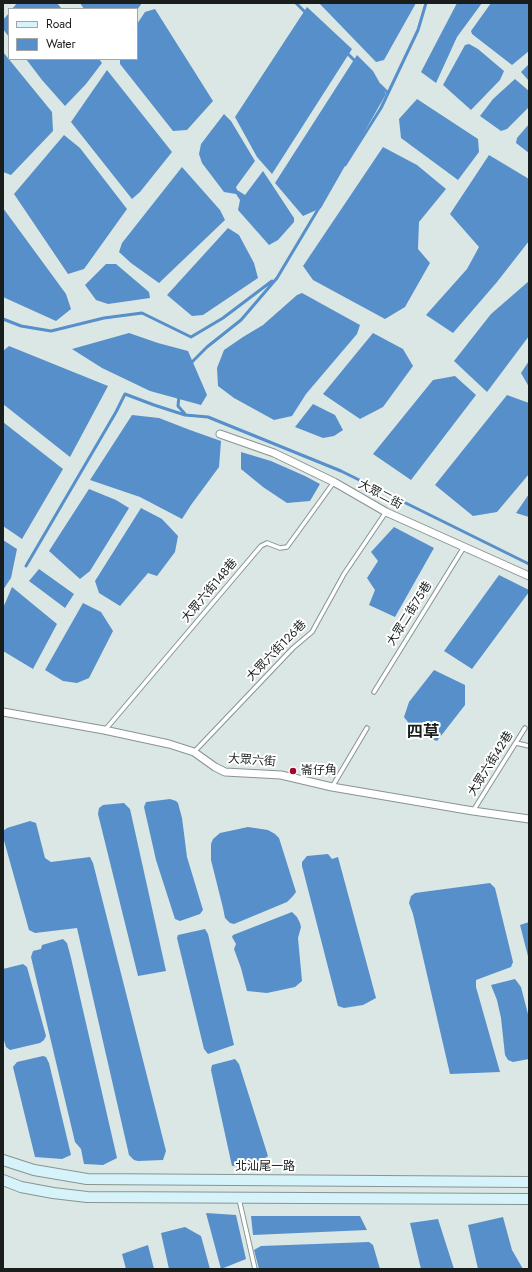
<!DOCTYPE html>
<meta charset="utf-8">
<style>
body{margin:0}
#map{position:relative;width:532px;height:1272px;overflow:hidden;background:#dbe7e5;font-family:Jost,sans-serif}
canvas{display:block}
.frame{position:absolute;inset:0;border:4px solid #191e1d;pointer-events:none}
.legend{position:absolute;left:8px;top:8px;width:130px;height:52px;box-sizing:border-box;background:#fff;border:1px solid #a3a5a5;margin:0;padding:5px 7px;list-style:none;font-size:12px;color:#191e1d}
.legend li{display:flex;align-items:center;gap:8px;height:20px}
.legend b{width:20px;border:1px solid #a3a5a5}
</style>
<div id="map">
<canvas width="532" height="1272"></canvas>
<div class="frame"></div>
<ul class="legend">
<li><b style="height:5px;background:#d6f3fa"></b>Road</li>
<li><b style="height:11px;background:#568fc9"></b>Water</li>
</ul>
</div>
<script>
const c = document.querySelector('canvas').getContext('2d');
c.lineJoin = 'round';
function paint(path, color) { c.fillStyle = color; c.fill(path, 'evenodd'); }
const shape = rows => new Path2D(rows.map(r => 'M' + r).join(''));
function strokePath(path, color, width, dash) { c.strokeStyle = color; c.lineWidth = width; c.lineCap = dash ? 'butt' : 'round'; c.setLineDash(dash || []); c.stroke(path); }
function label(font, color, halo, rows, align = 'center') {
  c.font = font + ' Jost,"Noto Sans TC",sans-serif'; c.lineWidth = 4; c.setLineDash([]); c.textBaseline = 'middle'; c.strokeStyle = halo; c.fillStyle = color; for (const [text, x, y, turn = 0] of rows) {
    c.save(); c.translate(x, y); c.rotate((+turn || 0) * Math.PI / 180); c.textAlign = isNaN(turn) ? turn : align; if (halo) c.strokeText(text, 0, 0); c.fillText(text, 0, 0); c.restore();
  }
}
paint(shape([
 [17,3,57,3,62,9,12,9],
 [80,3,142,3,137,10,137,9,84,9],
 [319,3,416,3,384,60,376,62],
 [457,3,482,3,457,37,436,83,421,72],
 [491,3,529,3,529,51,512,65,472,34,471,31],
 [307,7,352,49,272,174,257,157,235,117],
 [155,9,213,101,187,130,173,131,120,64,120,59,137,59,137,24,145,12],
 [9,13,9,37,3,29,3,20],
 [469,44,478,49,504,71,500,80,471,110,443,85,465,45],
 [3,52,52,112,53,131,11,175,3,172],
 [357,55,373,71,386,94,321,208,303,216,275,183],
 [26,59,99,59,102,63,86,84,65,106,42,80],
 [529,64,529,81,521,72],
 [107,70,172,152,140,192,132,199,71,122],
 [515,79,529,91,529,107,507,129,501,131,480,116,493,99],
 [417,99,478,139,479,152,458,180,401,138,399,119],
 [224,114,231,121,255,161,236,187,237,190,245,195,263,171,294,218,294,222,278,240,269,245,238,210,240,200,236,194,224,192,202,163,199,154,201,144],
 [529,124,529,153,516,143,517,138],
 [64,135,80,148,127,209,84,269,68,274,14,194],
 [383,147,417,165,446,189,419,222,418,249,430,263,405,307,385,319,313,280,303,266],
 [489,155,529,179,529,241,497,282,453,333,426,315,467,269,479,247,450,214],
 [182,167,220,210,225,220,159,283,131,263,119,252,122,243],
 [3,208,66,294,71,309,56,321,3,297],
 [228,228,239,235,254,263,258,278,203,315,192,316,167,295],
 [106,264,116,264,149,292,150,298,108,304,96,300,85,285],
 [529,281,529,336,487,392,454,361,491,314],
 [302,293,360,325,357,334,306,394,292,416,274,420,234,398,218,386,217,368,224,350,243,337,263,325,297,295],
 [129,333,158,343,188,351,207,395,201,405,150,391,102,368,72,349],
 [373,333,403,349,413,366,383,407,360,419,323,394],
 [9,346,108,386,70,457,3,404,3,351],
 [529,361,529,387,521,373],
 [455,376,476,395,411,480,373,454,433,380],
 [507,395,529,403,529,474,497,512,473,516,435,485],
 [313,404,335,415,343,430,334,436,323,438,295,427],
 [132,415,159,418,190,430,221,441,219,467,191,505,182,519,140,497,90,480],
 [3,422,63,469,22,539,3,526],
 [241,452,271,461,305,476,320,484,310,501,287,503,263,487,241,469],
 [89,489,116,500,129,508,90,571,80,579,49,551],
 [529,494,529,517,516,513],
 [141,508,162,519,178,536,175,552,157,576,148,573,120,606,99,593,95,581],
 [394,527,434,548,395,617,369,605,375,590,367,578,378,561,371,552],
 [3,540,17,549,11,578,3,590],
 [39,569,74,594,65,608,29,581],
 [499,575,529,590,529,592,472,669,444,651],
 [12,587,57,624,33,669,3,651,3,608],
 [83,603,101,612,113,631,89,678,77,683,63,681,45,670],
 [434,670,465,685,465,705,437,741,417,734,404,717,409,702],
 [170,799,176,801,178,803,182,818,187,857,203,910,200,914,180,921,175,919,156,860,144,807,146,802],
 [124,803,130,809,166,971,138,976,98,814,99,808,103,805],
 [30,821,36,823,45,858,51,862,90,857,93,863,166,1151,163,1160,138,1161,134,1160,129,1155,77,928,35,933,29,930,3,837,3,831,7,828],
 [248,827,268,830,275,834,279,838,296,892,293,896,287,902,234,924,230,923,225,918,223,908,211,860,211,844,213,839,220,833],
 [328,854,332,859,338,857,376,998,363,1005,344,1008,338,1006,302,866,302,862,307,856],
 [490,883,495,888,513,962,511,967,476,980,476,987,500,1072,450,1074,413,914,409,903,411,896,415,893],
 [292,912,297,917,300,923,301,927,298,938,302,981,295,987,267,993,247,991,241,968,234,949,236,944,232,937,233,935],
 [529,922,529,960,520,925],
 [205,929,208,934,234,1045,208,1054,204,1049,177,938,178,935],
 [63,939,67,943,71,958,117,1158,103,1165,84,1164,81,1149,75,1142,31,957,33,951,41,949,42,945],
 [23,964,27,967,46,1036,44,1040,40,1043,10,1050,6,1047,3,1037,3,969],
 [515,979,521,987,529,1018,529,1059,513,1062,508,1060,505,1055,501,1018,497,1000,491,985],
 [43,1056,46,1057,49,1063,71,1155,62,1159,35,1157,13,1067,17,1062],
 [235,1059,239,1064,268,1156,260,1162,261,1167,232,1166,211,1070,212,1065],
 [206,1213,236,1215,246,1259,221,1269],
 [251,1216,360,1216,367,1230,253,1235],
 [503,1217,512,1250,523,1269,478,1269,468,1225],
 [438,1219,454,1269,421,1269,410,1223],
 [185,1227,201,1236,210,1269,169,1269,161,1233],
 [369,1242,373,1245,380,1269,259,1269,254,1250,261,1246],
 [148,1245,154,1269,126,1269,122,1254]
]), '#568fc9');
strokePath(shape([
 [296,3,306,13],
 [346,52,356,62],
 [380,85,388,93],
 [345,165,381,108,418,30,426,3],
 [3,319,21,326,51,331,104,318,142,313,191,337,223,318,272,281],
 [190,364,207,347,241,320,277,278,320,206],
 [179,396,178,406,185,414],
 [26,566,116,412,125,394,154,405,185,415,208,417,341,471,529,564]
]), '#568fc9', 3);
const lane = shape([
 [374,692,464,547],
 [105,730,261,546,267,543,280,548,287,547,334,482],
 [516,743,529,746],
 [194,752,293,648,312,632,344,574,386,512],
 [332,787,367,728],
 [473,811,525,728],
 [239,1199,255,1269]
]);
const street = shape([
 [220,434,274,453,334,482,386,512,529,576],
 [3,712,104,730,169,744,194,752,215,767,225,772,281,775,332,787,473,811,529,819]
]);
const secondary = shape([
 [3,1160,34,1170,87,1179,529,1182],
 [3,1180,21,1187,53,1193,87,1197,529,1199]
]);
strokePath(lane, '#889492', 5.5);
strokePath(street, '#889492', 9);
strokePath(secondary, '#889492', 12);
strokePath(lane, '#fff', 3.5);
strokePath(street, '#fff', 7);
strokePath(secondary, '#d6f3fa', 10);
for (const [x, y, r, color] of [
 [293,771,4,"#a4072a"]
]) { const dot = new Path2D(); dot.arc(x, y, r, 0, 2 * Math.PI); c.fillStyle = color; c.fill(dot); strokePath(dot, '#fff', 1.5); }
label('12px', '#191e1d', '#fff', [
 ["大眾二街",380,495,28],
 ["大眾六街148巷",210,591,-50],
 ["大眾二街75巷",410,614,-58],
 ["大眾六街126巷",277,651,-46],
 ["大眾六街",252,761,4],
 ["大眾六街42巷",491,764,-58],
 ["北汕尾一路",265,1167]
]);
label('12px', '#191e1d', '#fff', [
 ["崙仔角",301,771]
], 'left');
label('bold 16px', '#191e1d', '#fff', [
 ["四草",423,733]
]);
</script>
